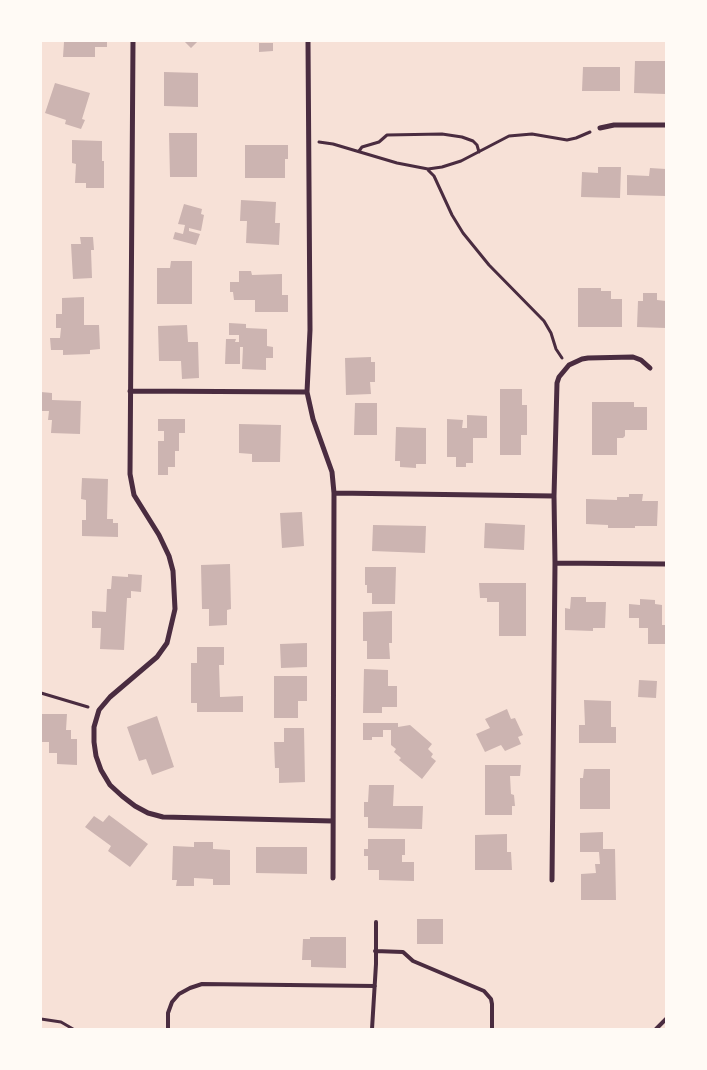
<!DOCTYPE html>
<style>
body{margin:0}
#map{position:relative;width:707px;height:1070px;overflow:hidden;background:#f7e1d7;font-family:"Alegreya Sans",sans-serif}
canvas{display:block}
.frame{position:absolute;inset:0;border:42px solid #fffaf5;pointer-events:none}
</style>
<div id="map">
<canvas width="707" height="1070"></canvas>
<div class="frame"></div>
</div>
<script>
const c = document.querySelector('canvas').getContext('2d');
c.lineJoin = 'round';
function paint(path, color) { c.fillStyle = color; c.fill(path, 'evenodd'); }
const shape = rows => new Path2D(rows.map(r => 'M' + r).join(''));
function strokePath(path, color, width, dash) { c.strokeStyle = color; c.lineWidth = width; c.lineCap = dash ? 'butt' : 'round'; c.setLineDash(dash || []); c.stroke(path); }
paint(shape([
 [76,41,107,41,107,47,95,47,95,57,63,57,64,42],
 [184,41,198,41,191,48],
 [259,43,273,43,273,51,259,52],
 [635,61,666,61,666,94,634,93],
 [583,67,620,67,620,91,582,91],
 [164,72,198,73,198,107,164,106],
 [55,83,90,93,82,119,85,120,81,129,65,124,66,120,45,113],
 [169,133,197,133,197,177,170,177],
 [72,140,102,141,102,161,104,161,104,188,86,188,86,183,75,183,76,164,72,163],
 [245,145,288,145,288,159,285,159,285,178,245,178],
 [598,167,621,167,620,198,581,197,582,172,598,173],
 [650,168,666,169,666,196,627,195,627,175,649,176],
 [241,200,276,202,275,223,280,223,279,245,246,243,247,221,240,221],
 [184,204,202,209,201,214,204,215,201,231,189,228,189,231,200,234,196,245,173,239,175,232,183,234,185,225,178,224],
 [80,237,93,237,94,250,91,250,92,278,73,279,71,244,81,244],
 [171,261,192,261,192,304,157,304,157,268,170,268],
 [239,271,251,271,252,275,282,274,282,295,288,295,288,312,255,312,255,300,234,300,233,292,230,292,230,282,239,282],
 [578,288,601,288,601,291,611,291,611,299,622,299,622,327,578,327],
 [643,293,657,293,657,300,666,301,666,328,637,327,638,301,643,301],
 [84,297,84,325,99,325,100,349,90,350,90,354,63,355,63,350,51,350,50,338,60,338,61,328,56,328,56,314,62,314,62,298],
 [229,323,246,324,246,328,267,329,267,346,273,347,273,358,266,358,266,370,242,369,243,347,240,347,240,364,225,364,226,339,236,339,235,342,239,342,239,335,229,335],
 [187,325,188,342,198,342,199,378,182,379,181,361,159,361,158,326],
 [371,357,371,362,375,362,375,382,370,382,371,394,346,395,345,358],
 [500,389,522,389,522,405,527,405,527,435,521,435,521,455,500,455],
 [41,392,52,393,52,400,81,401,80,434,51,433,52,420,48,420,49,411,41,411],
 [592,402,634,402,634,407,647,407,647,430,625,430,625,436,623,438,617,438,617,455,592,455],
 [355,403,377,403,377,435,354,435],
 [467,415,487,416,487,438,473,438,473,463,466,463,466,467,456,467,456,457,447,457,447,419,463,420,462,428,467,428],
 [158,419,185,419,185,433,179,433,179,451,175,451,175,467,168,467,168,475,158,475,158,441,164,441,164,431,158,431],
 [239,424,281,425,280,462,252,462,252,454,239,453],
 [396,427,426,428,426,464,416,464,416,468,400,467,400,461,395,461],
 [82,478,108,479,107,519,113,519,113,523,118,523,118,537,82,536,82,520,86,520,86,500,81,499],
 [629,494,643,494,642,501,658,501,657,526,635,526,635,528,608,528,608,525,586,524,586,499,617,500,617,497,629,497],
 [302,512,304,546,282,548,280,513],
 [485,523,525,525,524,550,484,548],
 [373,525,426,526,425,553,372,551],
 [230,564,231,609,227,610,227,625,209,626,209,609,202,609,201,565],
 [365,567,396,567,395,604,372,604,372,593,367,593,367,585,365,585],
 [128,574,142,575,141,592,131,591,131,598,127,598,124,650,100,649,101,628,92,628,92,611,106,612,107,589,111,589,112,576,128,577],
 [479,583,526,583,526,636,499,636,499,602,487,602,487,598,480,598],
 [571,597,586,597,586,602,606,602,605,628,593,628,593,631,565,630,565,608,570,609],
 [640,599,655,600,655,604,662,605,662,625,666,625,666,644,648,644,648,628,639,628,639,618,629,618,629,604,640,605],
 [392,611,392,643,389,643,390,659,367,659,367,641,363,641,363,612],
 [307,643,307,667,281,668,280,644],
 [197,647,224,647,224,665,219,665,220,697,243,696,243,712,197,712,197,703,191,703,191,663,197,663],
 [364,669,388,670,388,686,397,686,397,707,382,707,382,713,363,713],
 [274,676,307,676,307,701,298,701,298,718,274,718],
 [639,680,657,681,656,698,638,697],
 [584,700,611,701,611,727,616,727,616,743,579,743,579,725,585,725],
 [507,709,511,719,515,718,523,735,518,737,521,744,505,751,501,745,485,752,476,734,490,728,485,719],
 [41,714,67,714,66,730,71,730,71,739,77,739,77,765,57,764,57,753,49,753,49,742,41,742],
 [157,716,174,767,152,775,146,759,139,761,127,727],
 [363,723,398,723,398,727,410,725,432,744,428,749,433,754,431,757,436,761,422,779,399,760,401,758,394,752,396,749,391,745,391,730,383,730,383,737,372,737,372,740,363,740],
 [284,728,304,728,305,782,279,783,279,768,275,768,274,742,284,742],
 [485,765,521,765,520,776,510,776,511,794,514,795,515,806,512,806,512,815,485,815],
 [584,769,610,769,610,809,580,809,580,778,583,778],
 [369,785,394,785,393,806,423,806,422,829,368,828,368,817,364,817,364,802,368,802],
 [109,815,148,844,130,867,108,851,111,846,85,827,94,816,103,822],
 [603,832,603,849,615,849,616,900,581,900,581,874,596,873,595,864,600,864,599,852,580,852,580,833],
 [507,834,507,852,511,852,512,870,475,870,475,835],
 [368,839,405,839,405,855,402,855,402,862,414,862,414,881,379,880,379,870,368,870,368,856,364,856,364,849,368,849],
 [194,842,213,842,213,849,230,850,230,885,213,885,213,879,194,878,194,886,176,886,177,880,172,880,173,846,194,847],
 [256,847,307,847,307,874,256,873],
 [417,919,443,919,443,944,417,944],
 [310,937,346,937,346,968,311,967,311,960,302,960,303,939,310,939]
]), '#ccb4b1');
strokePath(shape([
 [319,142,333,144,397,163,428,169,442,167,461,161,509,136,532,134,567,140,576,138,590,132],
 [359,151,362,147,379,142,387,135,442,134,462,137,473,141,477,145,479,152],
 [428,170,434,176,452,215,463,233,489,265,544,321,551,333,556,349,562,358],
 [41,693,88,707],
 [41,1019,61,1022,73,1029]
]), '#4a2c40', 3);
strokePath(shape([
 [375,951,403,952,413,961,484,991,491,999,492,1004,492,1029],
 [168,1029,168,1013,172,1002,179,994,190,988,202,984,375,986],
 [372,1029,376,964,376,922],
 [656,1029,666,1019]
]), '#4a2c40', 4);
strokePath(shape([
 [133,41,130,474,134,495,159,535,169,556,173,571,175,609,167,643,157,657,110,697,99,710,94,727,94,742,96,756,101,770,110,785,122,796,135,806,148,813,163,817,333,821],
 [308,41,310,330,307,392,313,419,332,472,334,493,333,878],
 [600,128,614,125,666,125],
 [130,391,307,392],
 [334,493,554,496],
 [555,563,666,564],
 [552,880,555,563,554,496,557,383,559,377,569,365,582,359,588,358,633,357,641,360,650,368]
]), '#4a2c40', 5);
</script>
